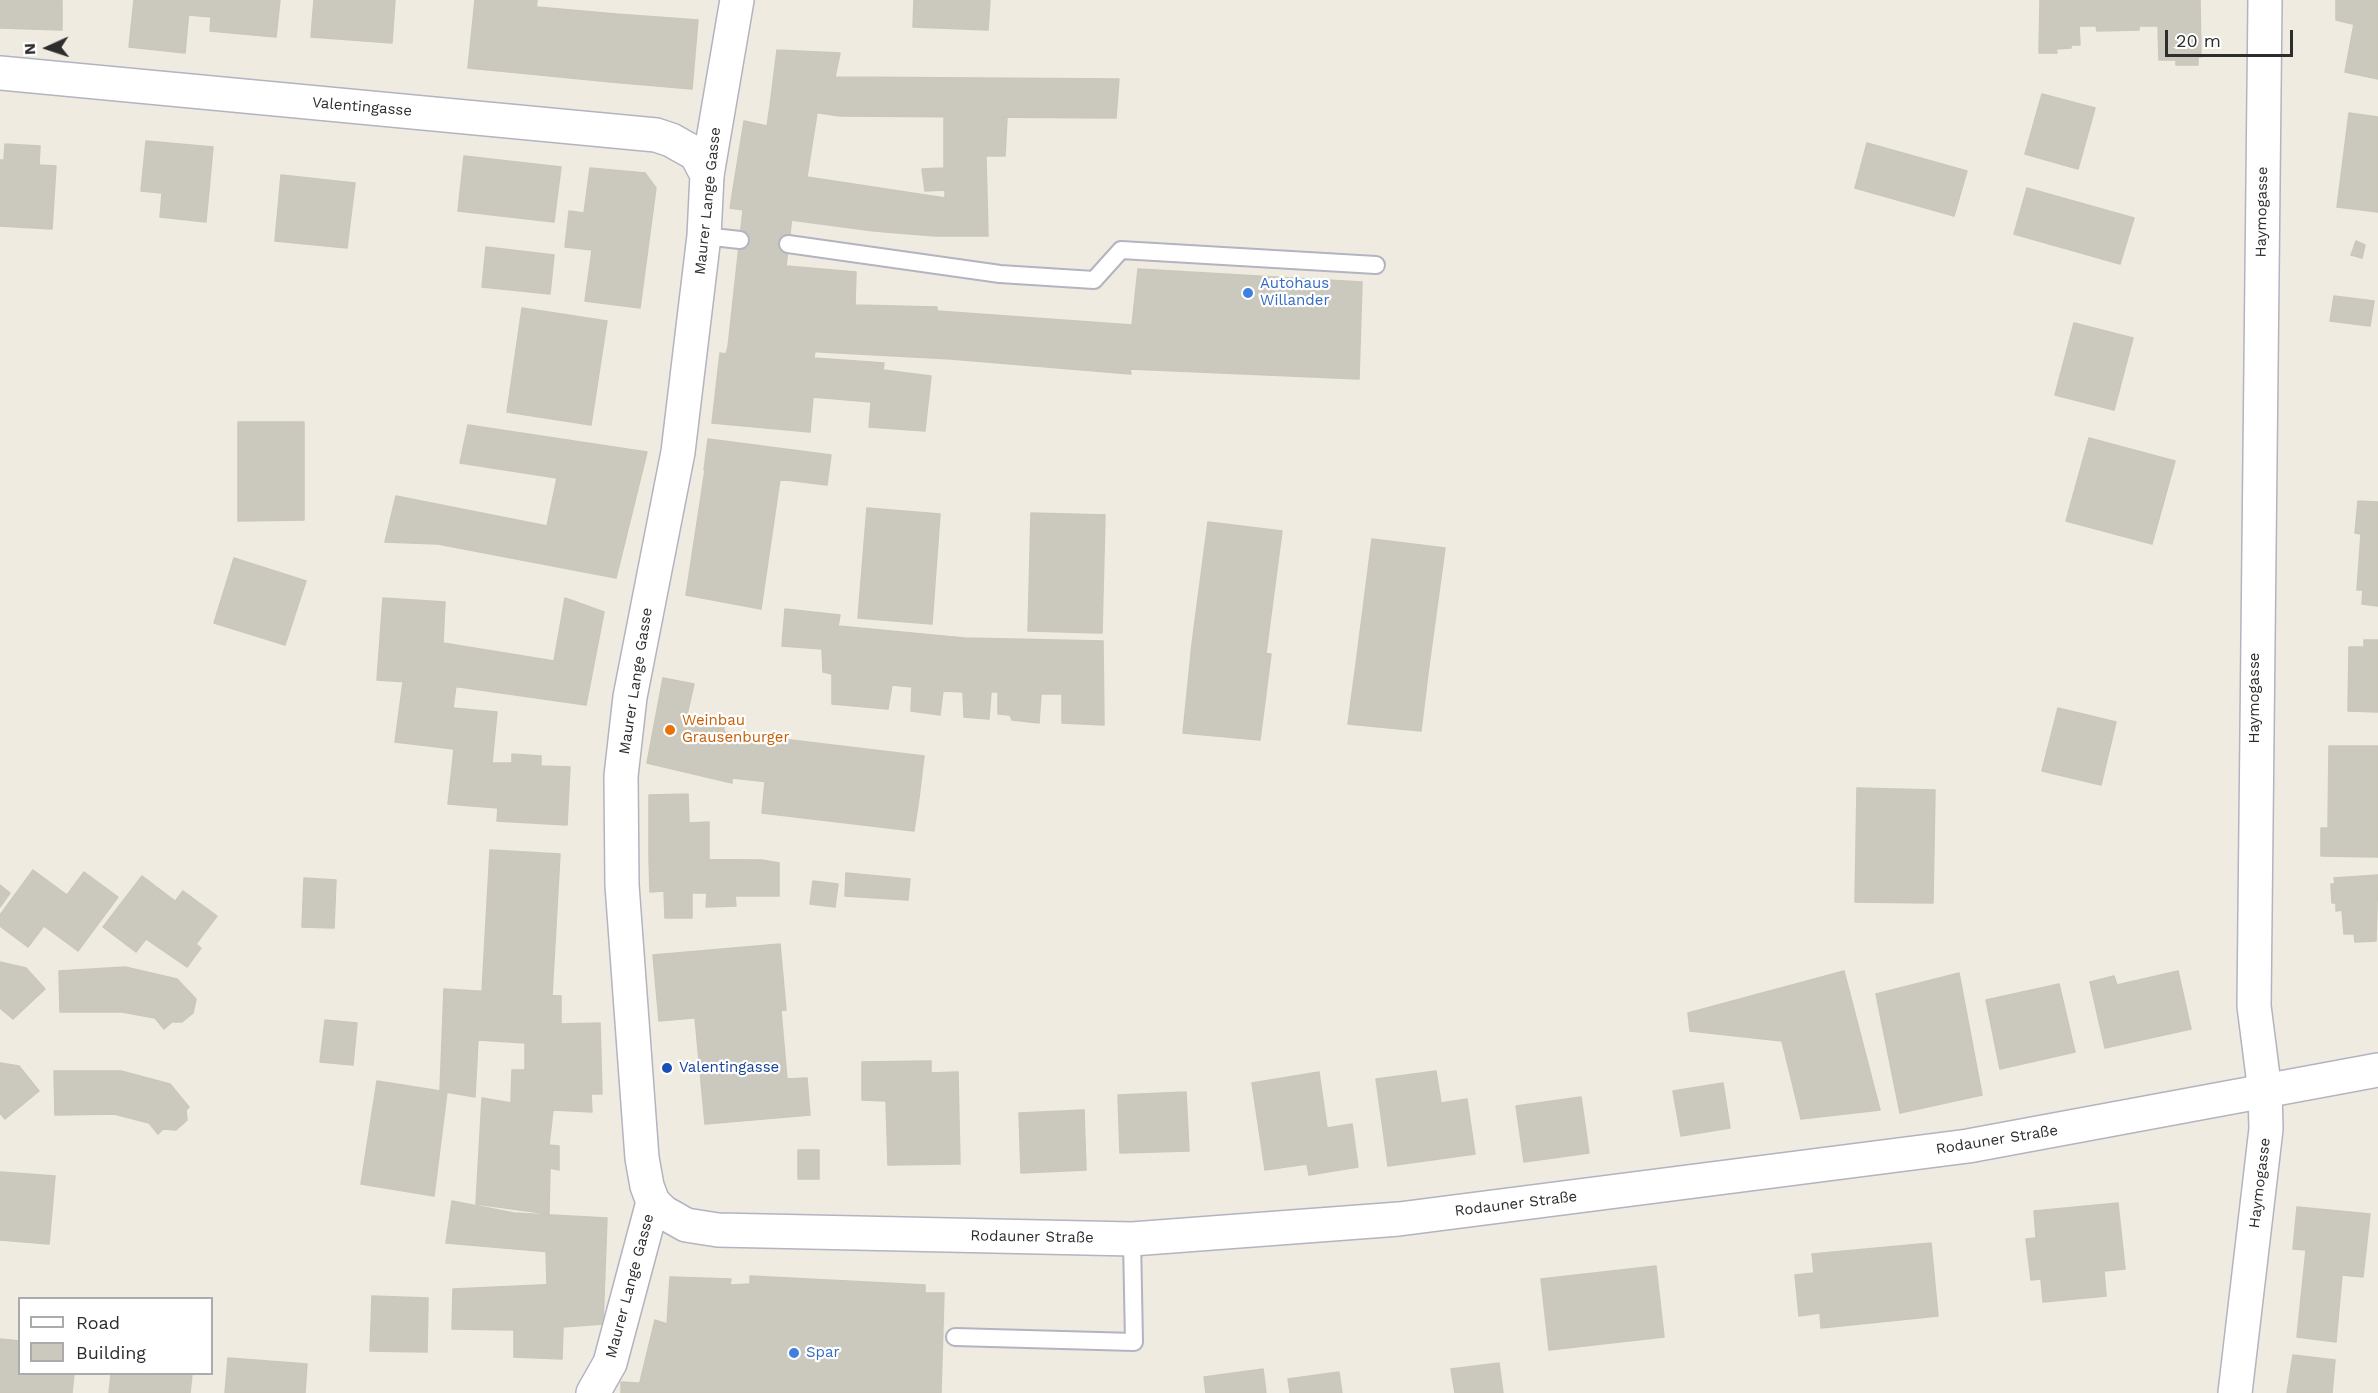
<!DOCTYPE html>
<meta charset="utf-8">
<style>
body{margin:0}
#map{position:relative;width:2378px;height:1393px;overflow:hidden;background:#efebe0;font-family:"Work Sans",sans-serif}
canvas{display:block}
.legend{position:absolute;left:18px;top:1297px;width:195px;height:78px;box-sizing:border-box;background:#fff;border:2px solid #ababab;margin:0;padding:8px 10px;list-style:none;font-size:18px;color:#2d2d2d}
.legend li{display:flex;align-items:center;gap:12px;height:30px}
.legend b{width:30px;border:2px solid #ababab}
.north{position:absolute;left:18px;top:18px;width:60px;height:60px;-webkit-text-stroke:4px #fff;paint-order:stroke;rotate:267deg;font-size:16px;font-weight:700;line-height:24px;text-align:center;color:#2d2d2d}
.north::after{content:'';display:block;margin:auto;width:21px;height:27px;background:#2d2d2d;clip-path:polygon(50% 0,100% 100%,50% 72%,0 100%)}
.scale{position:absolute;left:2165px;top:30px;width:128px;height:27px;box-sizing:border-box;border:3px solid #2d2d2d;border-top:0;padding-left:8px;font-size:18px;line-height:21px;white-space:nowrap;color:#2d2d2d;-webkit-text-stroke:4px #fff;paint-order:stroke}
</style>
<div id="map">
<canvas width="2378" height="1393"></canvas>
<ul class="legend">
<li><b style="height:8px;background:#fff"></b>Road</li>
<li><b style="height:16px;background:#cbc9be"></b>Building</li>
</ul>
<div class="north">N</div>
<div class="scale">20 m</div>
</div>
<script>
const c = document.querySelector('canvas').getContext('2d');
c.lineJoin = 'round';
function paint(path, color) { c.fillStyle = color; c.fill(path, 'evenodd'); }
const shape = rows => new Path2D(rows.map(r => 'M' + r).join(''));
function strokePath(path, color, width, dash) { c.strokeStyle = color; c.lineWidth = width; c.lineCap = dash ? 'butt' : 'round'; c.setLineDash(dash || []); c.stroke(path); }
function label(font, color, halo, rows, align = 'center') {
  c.font = font + ' "Work Sans",sans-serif'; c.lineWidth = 4.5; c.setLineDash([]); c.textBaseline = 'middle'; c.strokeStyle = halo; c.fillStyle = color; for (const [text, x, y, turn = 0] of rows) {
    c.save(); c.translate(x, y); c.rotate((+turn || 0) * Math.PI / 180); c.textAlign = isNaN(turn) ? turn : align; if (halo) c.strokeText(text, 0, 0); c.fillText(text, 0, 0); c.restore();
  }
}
const building = shape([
 [0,0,62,0,62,30,0,28,0,0],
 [134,0,190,0,185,53,129,47,134,0],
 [190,0,280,0,276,37,210,31,211,17,189,15,190,0],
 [314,0,395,0,392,43,311,37,314,0],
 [475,0,537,0,530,74,468,68,475,0],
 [914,0,990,0,988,30,913,27,914,0],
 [2040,0,2200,0,2201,57,2198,57,2198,65,2176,65,2176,60,2159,60,2158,26,2139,26,2139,30,2097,31,2096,26,2079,26,2080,45,2071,45,2071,48,2056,49,2057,53,2039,53,2040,0],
 [2336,0,2378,0,2378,30,2336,20,2336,0],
 [537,7,616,14,611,82,530,74,537,7],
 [616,14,698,20,692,89,611,82,616,14],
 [2354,24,2378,30,2378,79,2345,72,2354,24],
 [777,50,840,53,835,77,1119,79,1116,118,840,116,770,106,777,50],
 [2042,94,2095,108,2078,169,2025,154,2042,94],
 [770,106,817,113,807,177,945,198,945,190,925,191,922,169,944,168,944,116,1007,118,1005,156,986,156,988,236,935,236,874,231,791,220,792,217,730,208,744,121,767,126,770,106],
 [2349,113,2378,117,2378,212,2337,207,2349,113],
 [146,141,213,147,206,222,160,217,162,193,141,191,146,141],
 [1867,143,1967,171,1954,216,1855,188,1867,143],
 [5,144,40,146,39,165,56,166,52,229,0,226,0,160,4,160,5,144],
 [464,156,561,167,554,222,458,211,464,156],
 [590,168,645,173,656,188,640,308,585,301,592,250,565,247,569,211,584,213,590,168],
 [281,175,355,183,347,248,275,241,281,175],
 [2027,188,2134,218,2120,264,2014,234,2027,188],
 [743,210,792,217,786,266,856,272,855,305,937,307,937,311,1132,325,1138,269,1362,282,1359,379,1130,369,1131,374,951,359,728,347,743,210],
 [2356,241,2365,245,2362,258,2351,255,2356,241],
 [486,247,554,255,550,294,482,287,486,247],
 [2334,296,2374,301,2370,326,2330,321,2334,296],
 [522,308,607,321,591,425,507,412,522,308],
 [2074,323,2133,338,2114,410,2055,395,2074,323],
 [728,347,815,351,814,358,884,363,883,370,931,376,925,431,869,427,871,402,813,397,810,432,712,423,720,353,726,354,728,347],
 [238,422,304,422,304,520,238,521,238,422],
 [468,425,647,452,616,578,438,544,385,542,396,496,547,526,557,478,460,463,468,425],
 [2089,438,2175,461,2152,544,2066,521,2089,438],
 [708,439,831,455,827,485,704,470,708,439],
 [705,470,780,479,761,609,686,595,705,470],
 [2358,501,2378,502,2378,606,2362,604,2363,590,2357,590,2361,534,2355,533,2358,501],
 [867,508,940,514,932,624,858,618,867,508],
 [1031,513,1105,515,1102,633,1028,631,1031,513],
 [1208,522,1282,531,1266,653,1192,644,1208,522],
 [1372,539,1445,548,1428,673,1356,664,1372,539],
 [234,558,306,581,285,645,214,623,234,558],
 [383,598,445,602,443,643,554,661,565,598,604,612,586,705,438,684,377,680,383,598],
 [785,609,840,615,838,626,964,638,1103,641,1104,725,1062,723,1062,694,1041,694,1039,723,1012,720,1010,715,998,714,998,692,991,692,989,719,964,717,963,692,943,691,940,715,911,711,912,687,892,685,888,709,832,704,832,674,823,672,822,649,782,646,785,609],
 [2364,640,2378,640,2378,712,2348,711,2349,647,2364,647,2364,640],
 [1192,644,1271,654,1260,740,1183,733,1192,644],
 [1356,664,1428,673,1421,731,1348,724,1356,664],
 [663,678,694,684,686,719,724,727,724,732,924,756,919,798,732,778,732,783,647,763,663,678],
 [403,682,456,686,453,708,497,712,492,763,501,763,498,808,448,804,454,749,395,742,403,682],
 [2058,708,2116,722,2101,785,2042,771,2058,708],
 [2329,746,2378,746,2378,857,2321,856,2321,828,2328,828,2329,746],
 [512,754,541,756,541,766,570,767,567,825,497,821,501,763,512,763,512,754],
 [765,782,919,798,914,831,762,813,765,782],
 [1857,788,1935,790,1933,903,1855,902,1857,788],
 [688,794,689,823,709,822,709,859,649,859,649,795,688,794],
 [490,850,560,854,552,996,482,991,490,850],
 [649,859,762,860,779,863,779,896,735,896,736,906,706,907,707,893,692,893,692,918,665,918,664,891,650,892,649,859],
 [33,870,67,895,28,947,0,926,0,915,33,870],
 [84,872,118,897,78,951,44,926,84,872],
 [846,873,910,879,908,900,845,896,846,873],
 [2378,875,2376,941,2355,942,2354,934,2344,934,2342,910,2336,911,2336,903,2332,903,2331,884,2335,884,2334,878,2378,875],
 [142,876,175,901,136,952,103,927,142,876],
 [304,878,336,880,334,928,302,927,304,878],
 [813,881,838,884,835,907,810,904,813,881],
 [0,885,10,893,0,907,0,885],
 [183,891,217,916,196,944,201,948,187,967,146,939,183,891],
 [780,944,786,1010,659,1021,653,955,780,944],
 [0,962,26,968,45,989,13,1019,0,1008,0,962],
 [125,967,177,979,196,999,193,1013,182,1022,172,1022,164,1029,155,1018,122,1012,125,967],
 [125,967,122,1012,60,1012,59,971,125,967],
 [1844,971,1880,1110,1801,1119,1782,1041,1690,1031,1688,1013,1844,971],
 [2178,971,2191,1029,2105,1048,2090,982,2114,976,2117,985,2178,971],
 [1959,973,1982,1095,1900,1113,1876,994,1959,973],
 [2059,984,2075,1052,2000,1069,1986,1000,2059,984],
 [444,989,561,996,561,1024,600,1023,602,1094,591,1094,592,1112,553,1110,511,1102,512,1070,525,1070,525,1043,478,1040,475,1097,440,1091,444,989],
 [781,1011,787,1079,807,1078,810,1115,705,1124,695,1018,781,1011],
 [325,1020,357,1023,353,1065,320,1062,325,1020],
 [931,1061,931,1073,958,1072,960,1164,888,1165,886,1101,862,1100,862,1062,931,1061],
 [0,1063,19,1066,39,1091,5,1119,0,1113,0,1063],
 [54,1071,121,1071,114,1114,55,1115,54,1071],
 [121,1071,170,1084,189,1107,186,1110,187,1120,176,1130,163,1129,158,1134,149,1123,114,1114,121,1071],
 [1436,1071,1441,1103,1467,1099,1475,1154,1388,1166,1376,1079,1436,1071],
 [1319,1072,1327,1128,1352,1124,1358,1167,1309,1175,1307,1164,1265,1170,1252,1083,1319,1072],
 [377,1081,447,1092,434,1196,361,1184,377,1081],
 [1723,1083,1730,1128,1681,1136,1673,1091,1723,1083],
 [1186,1092,1189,1151,1120,1153,1118,1095,1186,1092],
 [1581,1097,1589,1153,1524,1162,1516,1106,1581,1097],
 [482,1098,553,1110,549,1145,559,1146,559,1170,550,1168,549,1214,476,1204,482,1098],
 [1084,1110,1086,1170,1021,1173,1019,1113,1084,1110],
 [798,1150,819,1150,819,1179,798,1179,798,1150],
 [0,1172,55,1176,49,1244,0,1240,0,1172],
 [452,1201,514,1213,607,1218,603,1324,563,1327,562,1359,514,1357,514,1330,452,1329,453,1289,562,1284,563,1253,446,1243,452,1201],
 [2118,1203,2125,1269,2104,1271,2106,1296,2043,1302,2041,1279,2031,1280,2026,1239,2036,1238,2034,1211,2118,1203],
 [2297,1207,2370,1214,2363,1277,2342,1275,2336,1342,2297,1337,2306,1250,2293,1249,2297,1207],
 [1931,1243,1938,1316,1821,1328,1820,1313,1799,1316,1795,1275,1814,1273,1812,1254,1931,1243],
 [546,1252,563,1253,562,1284,547,1285,546,1252],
 [1656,1266,1664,1337,1549,1350,1541,1279,1656,1266],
 [750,1276,925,1285,925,1293,944,1293,941,1393,784,1393,640,1382,655,1320,667,1324,670,1277,731,1279,730,1285,750,1284,750,1276],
 [372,1296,428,1298,427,1352,370,1351,372,1296],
 [0,1339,20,1341,20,1374,34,1374,33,1393,0,1393,0,1339],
 [2293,1355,2335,1360,2332,1393,2287,1393,2293,1355],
 [228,1358,268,1361,265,1393,225,1393,228,1358],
 [268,1361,307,1364,305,1393,265,1393,268,1361],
 [1499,1363,1503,1393,1455,1393,1451,1369,1499,1363],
 [1263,1369,1266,1393,1206,1393,1204,1377,1263,1369],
 [1339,1372,1342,1393,1290,1393,1288,1379,1339,1372],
 [34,1374,74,1374,72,1393,33,1393,34,1374],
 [111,1374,151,1374,150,1393,109,1393,111,1374],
 [151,1374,192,1374,190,1393,150,1393,151,1374],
 [621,1382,784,1392,784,1393,621,1393,621,1382]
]);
paint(building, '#cbc9be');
strokePath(building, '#cbc8b9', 1.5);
const service = shape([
 [704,236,740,240],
 [788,244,1000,274,1094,280,1121,250,1376,265],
 [955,1337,1134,1342,1132,1239]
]);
const minor = shape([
 [707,175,737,0],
 [593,1393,610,1363,653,1202],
 [2235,1393,2266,1129,2265,1092,2254,1006,2265,0]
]);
const secondary = shape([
 [0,73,656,135,671,140,696,154,707,175,704,236,678,452,630,697,621,776,622,885,642,1158,647,1186,653,1202,663,1212,686,1225,718,1230,1132,1239,1399,1219,1968,1146,2378,1070]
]);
strokePath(service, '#b3b3c1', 20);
strokePath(minor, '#b3b3c1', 36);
strokePath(secondary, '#b3b3c1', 36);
strokePath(service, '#fff', 16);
strokePath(minor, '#fff', 33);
strokePath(secondary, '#fff', 33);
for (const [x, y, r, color] of [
 [1248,293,6,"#3f7fe0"],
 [670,730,6,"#e8710a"],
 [667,1068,6,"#1a4fb4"],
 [794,1353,6,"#3f7fe0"]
]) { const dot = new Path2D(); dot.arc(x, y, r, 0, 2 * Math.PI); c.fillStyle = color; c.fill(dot); strokePath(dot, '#fff', 2); }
label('15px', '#2d2d2d', '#fff', [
 ["Valentingasse",362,107,5],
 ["Maurer Lange Gasse",708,201,-84],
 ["Haymogasse",2262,212,-89],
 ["Maurer Lange Gasse",636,681,-81],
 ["Haymogasse",2255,698,-90],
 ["Rodauner Straße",1997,1140,-9],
 ["Haymogasse",2260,1183,-83],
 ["Rodauner Straße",1516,1204,-7],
 ["Rodauner Straße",1032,1237,1],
 ["Maurer Lange Gasse",630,1286,-75]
]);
label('15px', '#366cbe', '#fff', [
 ["Autohaus",1260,284],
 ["Willander",1260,301],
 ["Spar",806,1353]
], 'left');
label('15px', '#c56008', '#fff', [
 ["Weinbau",682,721],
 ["Grausenburger",682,738]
], 'left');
label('15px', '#164399', '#fff', [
 ["Valentingasse",679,1068]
], 'left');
</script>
